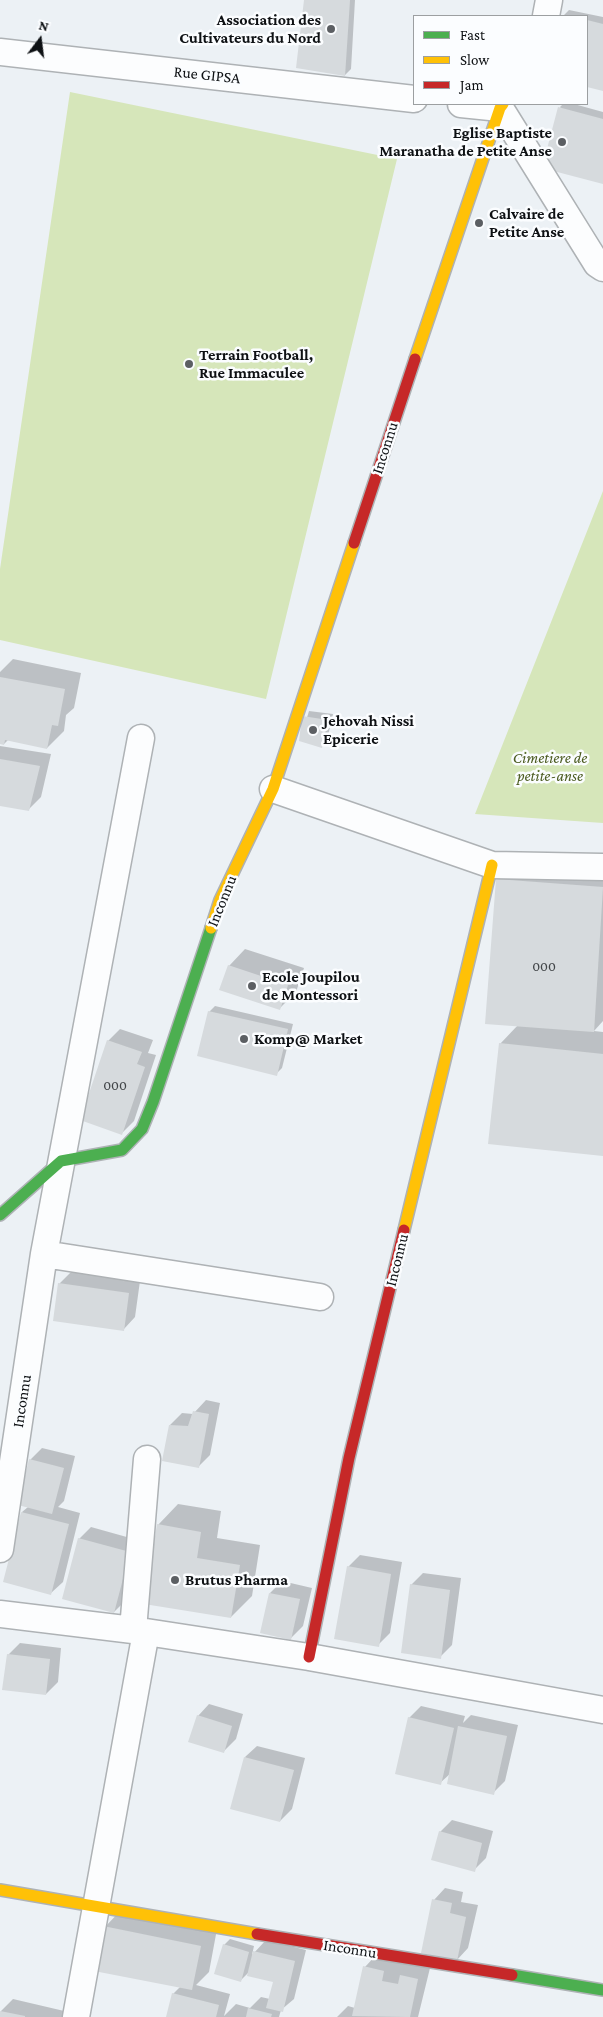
<!DOCTYPE html>
<style>
body{margin:0}
#map{position:relative;width:603px;height:2017px;overflow:hidden;background:#ecf1f5;font-family:"Crimson Pro",serif}
canvas{display:block}
.legend{position:absolute;left:413px;top:15px;width:175px;height:90px;box-sizing:border-box;background:#fbfdff;border:1px solid #9c9fa1;margin:0;padding:6px 9px;list-style:none;font-size:15px;color:#0e1114}
.legend li{display:flex;align-items:center;gap:10px;height:25px}
.legend b{width:25px;border:1px solid #9c9fa1}
.north{position:absolute;left:15px;top:15px;width:50px;height:50px;-webkit-text-stroke:4px #fbfdff;paint-order:stroke;rotate:15deg;font-size:14px;font-weight:700;line-height:20px;text-align:center;color:#0e1114}
.north::after{content:'';display:block;margin:auto;width:18px;height:22px;background:#0e1114;clip-path:polygon(50% 0,100% 100%,50% 72%,0 100%)}
</style>
<div id="map">
<canvas width="603" height="2017"></canvas>
<ul class="legend">
<li><b style="height:6px;background:#4caf50"></b>Fast</li>
<li><b style="height:6px;background:#ffc107"></b>Slow</li>
<li><b style="height:6px;background:#c62828"></b>Jam</li>
</ul>
<div class="north">N</div>
</div>
<script>
const c = document.querySelector('canvas').getContext('2d');
c.lineJoin = 'round';
function paint(path, color) { c.fillStyle = color; c.fill(path, 'evenodd'); }
const shape = rows => new Path2D(rows.map(r => 'M' + r).join(''));
function strokePath(path, color, width, dash) { c.strokeStyle = color; c.lineWidth = width; c.lineCap = dash ? 'butt' : 'round'; c.setLineDash(dash || []); c.stroke(path); }
function label(font, color, halo, rows, align = 'center') {
  c.font = font + ' "Crimson Pro",serif'; c.lineWidth = 5; c.setLineDash([]); c.textBaseline = 'middle'; c.strokeStyle = halo; c.fillStyle = color; for (const [text, x, y, turn = 0] of rows) {
    c.save(); c.translate(x, y); c.rotate((+turn || 0) * Math.PI / 180); c.textAlign = isNaN(turn) ? turn : align; if (halo) c.strokeText(text, 0, 0); c.fillText(text, 0, 0); c.restore();
  }
}
paint(shape([
 [70,92,397,159,266,699,0,640,0,569],
 [603,491,603,823,475,814]
]), '#d6e6ba');
paint(shape([
 [305,0,355,0,351,69,345,75],
 [569,10,603,17,603,90,587,86,587,16,563,16],
 [563,104,574,104,603,112,603,183,560,107],
 [13,659,81,673,74,708,66,715,64,731,47,748,8,740,4,744,0,743,0,672],
 [309,711,333,714,327,740,322,746,300,740],
 [0,746,51,754,41,797,29,809,0,805],
 [514,863,603,870,603,1021,594,1031,603,1032,603,1155,500,1044,518,1025,497,879],
 [245,949,304,968,296,992,280,1008,229,966],
 [215,1006,293,1024,282,1068,276,1074,209,1012],
 [120,1029,153,1040,148,1053,156,1055,134,1121,122,1133,108,1041],
 [71,1272,140,1281,135,1317,124,1329,59,1284],
 [206,1400,220,1403,210,1455,198,1467,170,1425,182,1413,193,1414],
 [42,1448,75,1456,64,1501,58,1507,80,1513,63,1582,51,1593,22,1512,28,1507,30,1460],
 [178,1504,221,1511,217,1538,260,1545,252,1596,231,1617,158,1525],
 [91,1527,141,1541,126,1600,114,1612,79,1539],
 [360,1555,402,1562,390,1633,378,1645,348,1567],
 [423,1573,461,1578,452,1645,440,1657,411,1585],
 [282,1581,312,1588,303,1626,291,1638,270,1593],
 [20,1643,61,1648,58,1682,46,1694,8,1655],
 [209,1704,243,1714,236,1739,224,1751,198,1716],
 [421,1706,465,1716,463,1723,471,1715,518,1725,505,1781,493,1793,451,1773,440,1783,409,1718],
 [257,1746,305,1758,292,1809,280,1821,245,1757],
 [452,1820,493,1831,486,1858,474,1870,440,1832],
 [445,1888,463,1892,461,1902,478,1905,468,1948,457,1960,434,1900],
 [121,1910,217,1929,209,1972,196,1985,230,1994,224,2016,236,2004,250,2008,261,1997,270,1999,274,1981,250,1971,241,1980,224,1945,230,1939,254,1946,252,1955,266,1940,306,1950,294,1999,281,2010,279,2017,167,2017,173,1994,181,1986,105,1927],
 [376,1955,430,1968,418,2017,337,2017,348,2006,355,2008,365,1967],
 [13,1999,77,2014,76,2017,0,2017,1,2011]
]), '#0003');
paint(shape([
 [304,0,350,0,345,76,296,68],
 [587,20,603,24,603,91,587,87],
 [558,107,603,119,603,184,542,168],
 [0,677,65,689,58,726,52,725,47,749,5,740,4,745,0,744],
 [302,716,328,720,322,748,299,741],
 [0,759,40,766,29,811,0,806],
 [496,879,603,887,594,1032,485,1024],
 [228,965,288,985,280,1010,219,990],
 [208,1011,288,1029,277,1076,197,1056],
 [107,1040,142,1052,137,1064,145,1067,122,1135,80,1120],
 [499,1043,603,1054,603,1156,488,1144],
 [58,1283,129,1293,124,1331,53,1321],
 [193,1411,209,1414,199,1468,162,1461,169,1425,188,1426],
 [29,1459,64,1468,52,1514,18,1505],
 [21,1512,69,1524,51,1595,3,1582],
 [157,1524,201,1532,197,1558,240,1565,231,1618,144,1604],
 [78,1538,130,1552,114,1613,62,1599],
 [347,1566,391,1574,379,1647,334,1639],
 [410,1584,450,1590,441,1659,401,1653],
 [269,1593,300,1599,291,1640,260,1633],
 [7,1654,50,1659,46,1695,2,1690],
 [197,1715,232,1726,224,1753,188,1742],
 [408,1717,454,1728,441,1785,395,1774],
 [458,1726,507,1736,494,1795,447,1784],
 [244,1757,294,1770,280,1822,230,1809],
 [439,1831,482,1843,475,1872,431,1860],
 [432,1899,452,1903,450,1913,466,1917,457,1961,421,1953],
 [103,1926,201,1946,192,1990,94,1971],
 [223,1944,249,1952,241,1982,214,1974],
 [253,1951,295,1961,283,2012,266,2008,273,1982,247,1976],
 [363,1966,384,1971,382,1981,398,1984,400,1975,418,1979,410,2017,352,2016],
 [172,1993,219,2005,216,2017,166,2017],
 [248,2008,272,2014,271,2017,246,2017],
 [0,2011,25,2016,25,2017,0,2017]
]), '#d6dadd');
const street = shape([
 [546,16,549,0],
 [0,52,414,99],
 [461,104,500,108,597,264,603,268],
 [273,789,492,865,603,867],
 [44,1254,320,1297],
 [0,1549,44,1254,141,738],
 [0,1614,133,1630,309,1657,603,1710],
 [133,1630,147,1459],
 [76,2017,146,1632]
]);
const fast = shape([
 [0,1215,61,1161,122,1150,142,1129,153,1102,211,928],
 [512,1975,603,1990]
]);
const slow = shape([
 [415,359,500,108,503,104],
 [211,928,220,900,273,789,354,543],
 [404,1230,492,865],
 [0,1890,257,1934]
]);
const jam = shape([
 [354,543,415,359],
 [309,1657,349,1458,404,1230],
 [257,1934,512,1975]
]);
strokePath(street, '#aeb2b5', 29);
strokePath(fast, '#aeb2b5', 14);
strokePath(slow, '#aeb2b5', 14);
strokePath(jam, '#aeb2b5', 14);
strokePath(street, '#fcfdfe', 26);
strokePath(fast, '#4caf50', 11);
strokePath(slow, '#ffc107', 11);
strokePath(jam, '#c62828', 11);
for (const [x, y, r, color] of [
 [331,29,5,"#5c5f63"],
 [562,142,5,"#5c5f63"],
 [479,223,5,"#5c5f63"],
 [189,364,5,"#5c5f63"],
 [313,730,5,"#5c5f63"],
 [252,986,5,"#5c5f63"],
 [244,1039,5,"#5c5f63"],
 [175,1580,5,"#5c5f63"]
]) { const dot = new Path2D(); dot.arc(x, y, r, 0, 2 * Math.PI); c.fillStyle = color; c.fill(dot); strokePath(dot, '#fbfdff', 2); }
label('14px', '#414447', null, [
 ["000",544,967],
 ["000",115,1086]
]);
label('bold 16px', '#0e1114', '#fbfdff', [
 ["Association des",321,20,"right"],
 ["Cultivateurs du Nord",321,38,"right"],
 ["Eglise Baptiste",552,133,"right"],
 ["Maranatha de Petite Anse",552,151,"right"],
 ["Calvaire de",489,214],
 ["Petite Anse",489,232],
 ["Terrain Football,",199,355],
 ["Rue Immaculee",199,373],
 ["Jehovah Nissi",323,721],
 ["Epicerie",323,739],
 ["Ecole Joupilou",262,977],
 ["de Montessori",262,995],
 ["Komp@ Market",254,1039],
 ["Brutus Pharma",185,1580]
], 'left');
label('16px', '#0e1114', '#fbfdff', [
 ["Rue GIPSA",207,75,6],
 ["Inconnu",385,448,-72],
 ["Inconnu",222,901,-68],
 ["Inconnu",397,1260,-76],
 ["Inconnu",22,1401,-81],
 ["Inconnu",350,1949,9]
]);
label('italic 16px', '#4c5c21', '#fbfdff', [
 ["Cimetiere de",550,758],
 ["petite-anse",550,776]
]);
</script>
